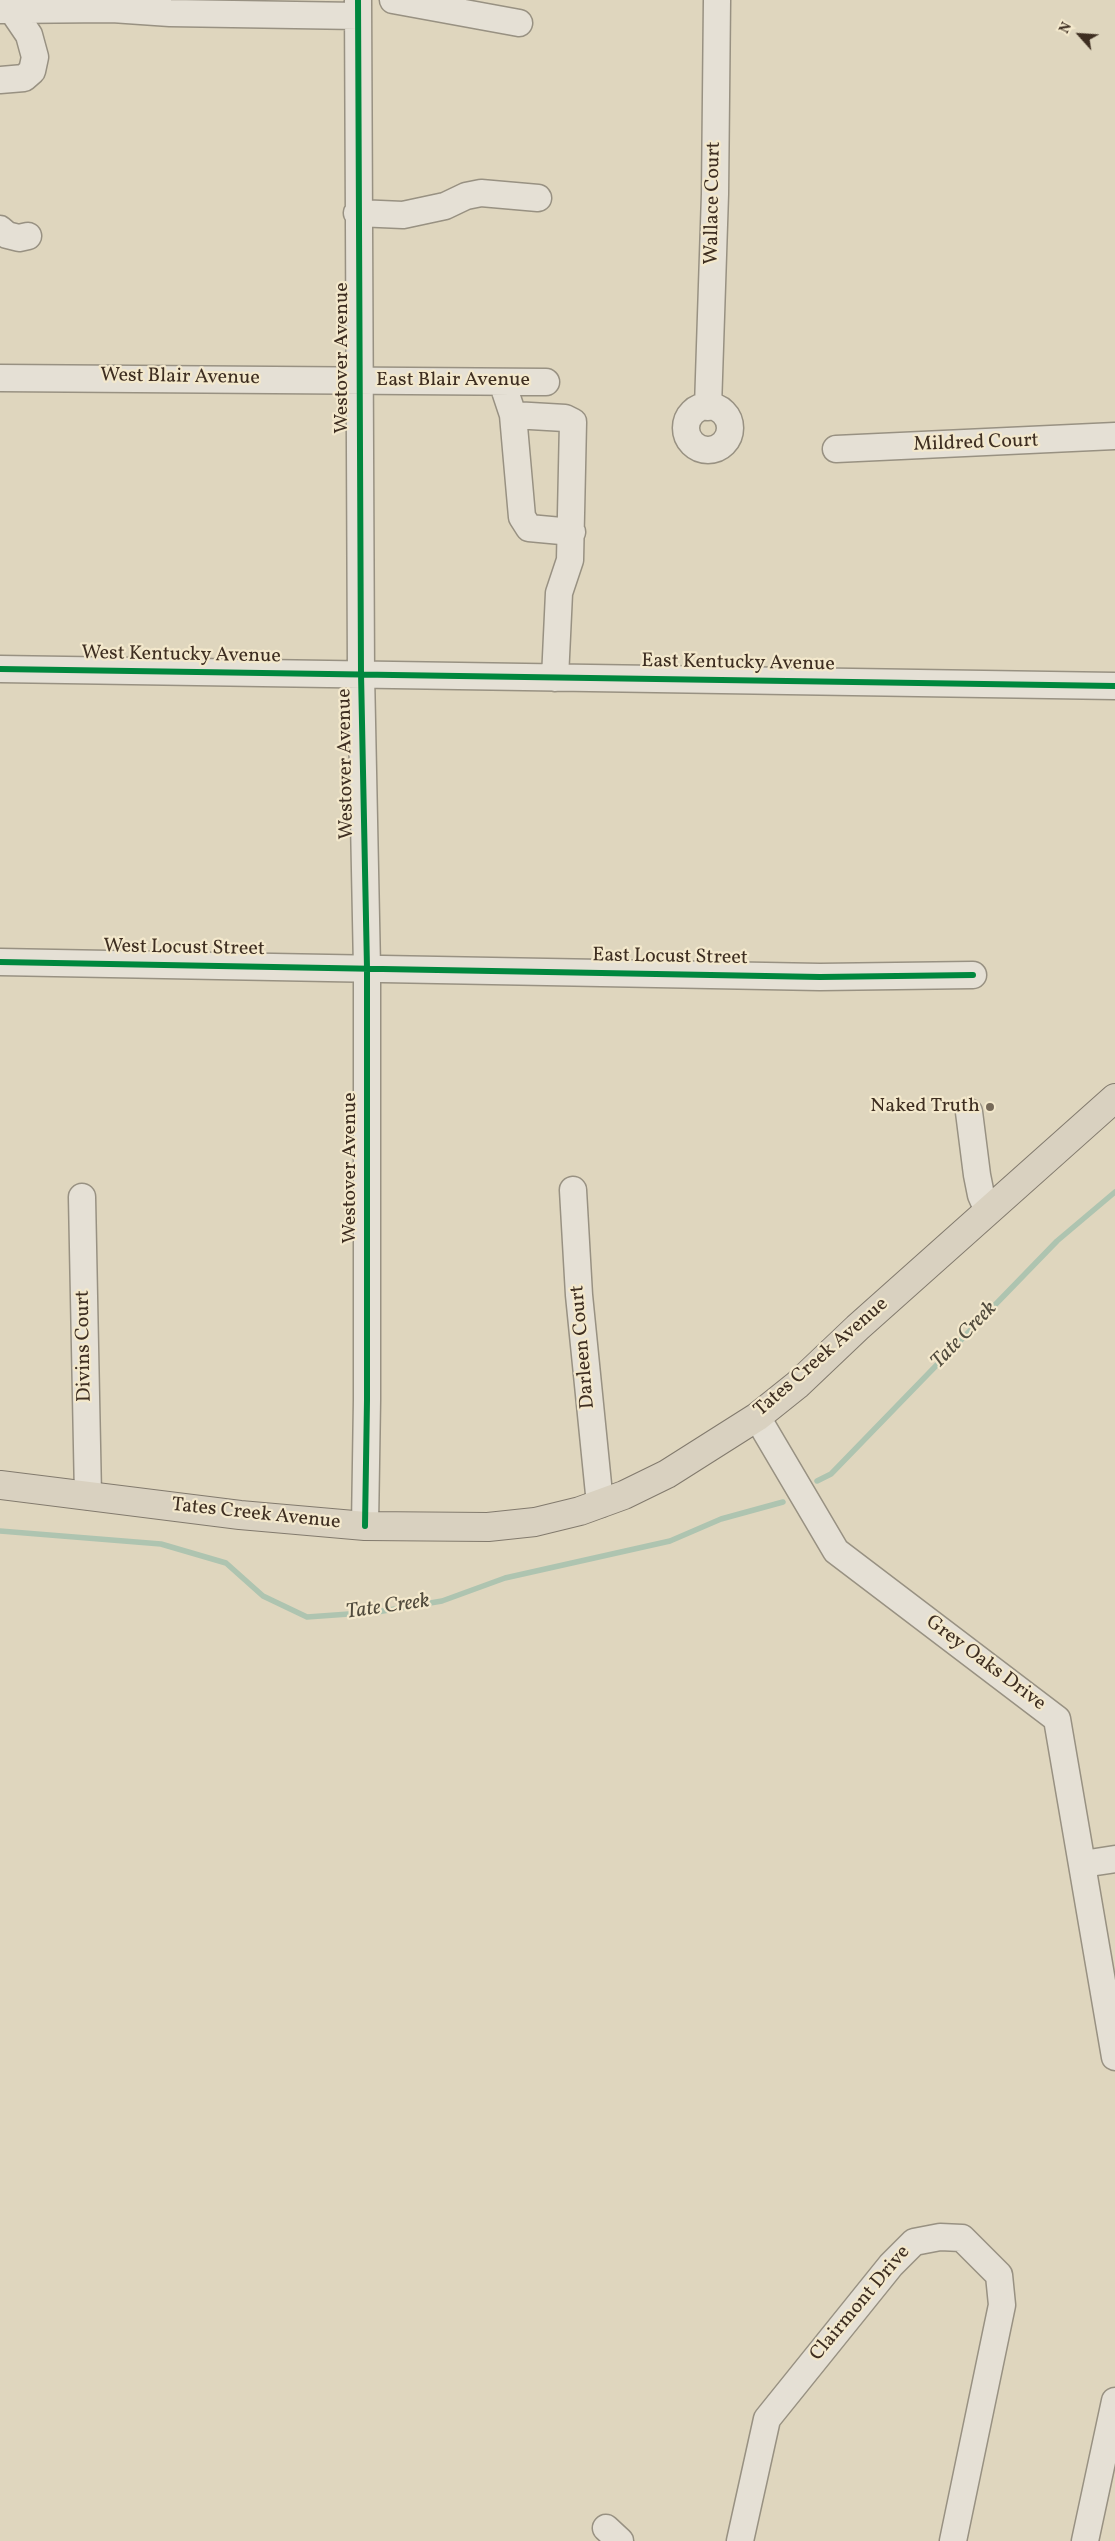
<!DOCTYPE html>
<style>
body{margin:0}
#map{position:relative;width:1115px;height:2541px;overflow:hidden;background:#dfd6be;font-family:Vollkorn,serif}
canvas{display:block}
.north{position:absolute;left:1055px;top:10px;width:50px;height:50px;-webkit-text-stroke:4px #f3e8cc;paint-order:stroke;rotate:296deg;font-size:14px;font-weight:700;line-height:20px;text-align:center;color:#3e2e21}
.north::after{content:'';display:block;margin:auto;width:18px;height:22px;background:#3e2e21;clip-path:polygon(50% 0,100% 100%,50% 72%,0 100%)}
</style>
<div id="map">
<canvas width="1115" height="2541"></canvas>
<div class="north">N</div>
</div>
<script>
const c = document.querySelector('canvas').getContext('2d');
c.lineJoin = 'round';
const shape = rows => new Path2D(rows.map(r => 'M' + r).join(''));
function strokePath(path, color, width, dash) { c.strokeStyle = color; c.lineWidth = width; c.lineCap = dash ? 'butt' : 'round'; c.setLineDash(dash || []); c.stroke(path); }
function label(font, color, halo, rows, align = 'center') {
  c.font = font + ' Vollkorn,serif'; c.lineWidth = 4.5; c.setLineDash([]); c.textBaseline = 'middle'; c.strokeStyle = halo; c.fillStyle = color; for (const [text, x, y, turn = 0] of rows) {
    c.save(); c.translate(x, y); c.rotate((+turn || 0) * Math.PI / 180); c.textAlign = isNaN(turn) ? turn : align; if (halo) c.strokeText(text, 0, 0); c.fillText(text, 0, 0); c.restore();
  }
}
strokePath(shape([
 [817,1481,831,1474,1057,1241,1115,1192],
 [0,1531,161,1544,226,1563,263,1596,307,1617,377,1612,442,1601,505,1578,670,1541,721,1519,783,1502]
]), '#aec4b0', 5.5);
const minor = shape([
 [358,0,361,673,367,968,367,1400,365,1526],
 [393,0,519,23],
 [0,10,112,9,170,13,358,16],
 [0,80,24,78,32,71,35,57,29,35,12,10],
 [357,213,403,215,445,206,466,196,481,193,538,198],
 [0,229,7,235,19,238,28,236],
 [0,378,546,382],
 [502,382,513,415,565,418,573,422,570,560,559,593,555,678],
 '686 428a22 22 0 1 1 44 0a22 22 0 1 1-44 0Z',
 [708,407,715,194,717,0],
 [513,415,522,517,529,528,572,532],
 [836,449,1115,436],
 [0,669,1115,686],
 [0,962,820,977,973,975],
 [969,1112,977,1175,981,1195,988,1211],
 [573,1190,579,1295,600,1504],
 [82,1197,88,1496],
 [757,1417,836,1551,1057,1719,1115,2057],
 [1083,1864,1115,1859],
 [606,2528,620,2541],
 [740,2541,767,2419,891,2265,914,2242,940,2237,962,2238,999,2275,1002,2305,953,2541],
 [1085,2541,1115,2401]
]);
const major = shape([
 [0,1485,240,1515,365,1526,488,1527,535,1522,580,1511,624,1495,667,1474,757,1417,797,1385,857,1328,1115,1098]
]);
strokePath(minor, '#989182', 29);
strokePath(major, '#827a6d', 30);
strokePath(minor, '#e5e0d5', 26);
strokePath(major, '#d9d1c0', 28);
strokePath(shape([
 [358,0,361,673,367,968,367,1400,365,1526],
 [0,669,1115,686],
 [0,962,820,977,973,975]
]), '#00873e', 6);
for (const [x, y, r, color] of [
 [990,1107,5,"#766958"]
]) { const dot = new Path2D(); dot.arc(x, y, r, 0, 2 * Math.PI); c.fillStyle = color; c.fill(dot); strokePath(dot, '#f3e8cc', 2); }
label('20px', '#3e2e21', '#f3e8cc', [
 ["Wallace Court",714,203,-89],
 ["Westover Avenue",343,358,-90],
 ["West Blair Avenue",180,378,1],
 ["East Blair Avenue",453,381],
 ["Mildred Court",976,444,-2],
 ["West Kentucky Avenue",181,656,1],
 ["East Kentucky Avenue",738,664,1],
 ["Westover Avenue",347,764,-91],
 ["West Locust Street",184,949,1],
 ["East Locust Street",670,958,1],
 ["Westover Avenue",351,1168,-90],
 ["Divins Court",85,1346,-91],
 ["Darleen Court",584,1347,-95],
 ["Tates Creek Avenue",822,1358,-41],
 ["Tates Creek Avenue",256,1515,6],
 ["Grey Oaks Drive",985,1664,37],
 ["Clairmont Drive",861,2304,-50]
]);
label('20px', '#3e2e21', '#f3e8cc', [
 ["Naked Truth",980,1107]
], 'right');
label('italic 21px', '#504a3c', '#f3e8cc', [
 ["Tate Creek",965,1336,-46],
 ["Tate Creek",388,1608,-8]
]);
</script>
